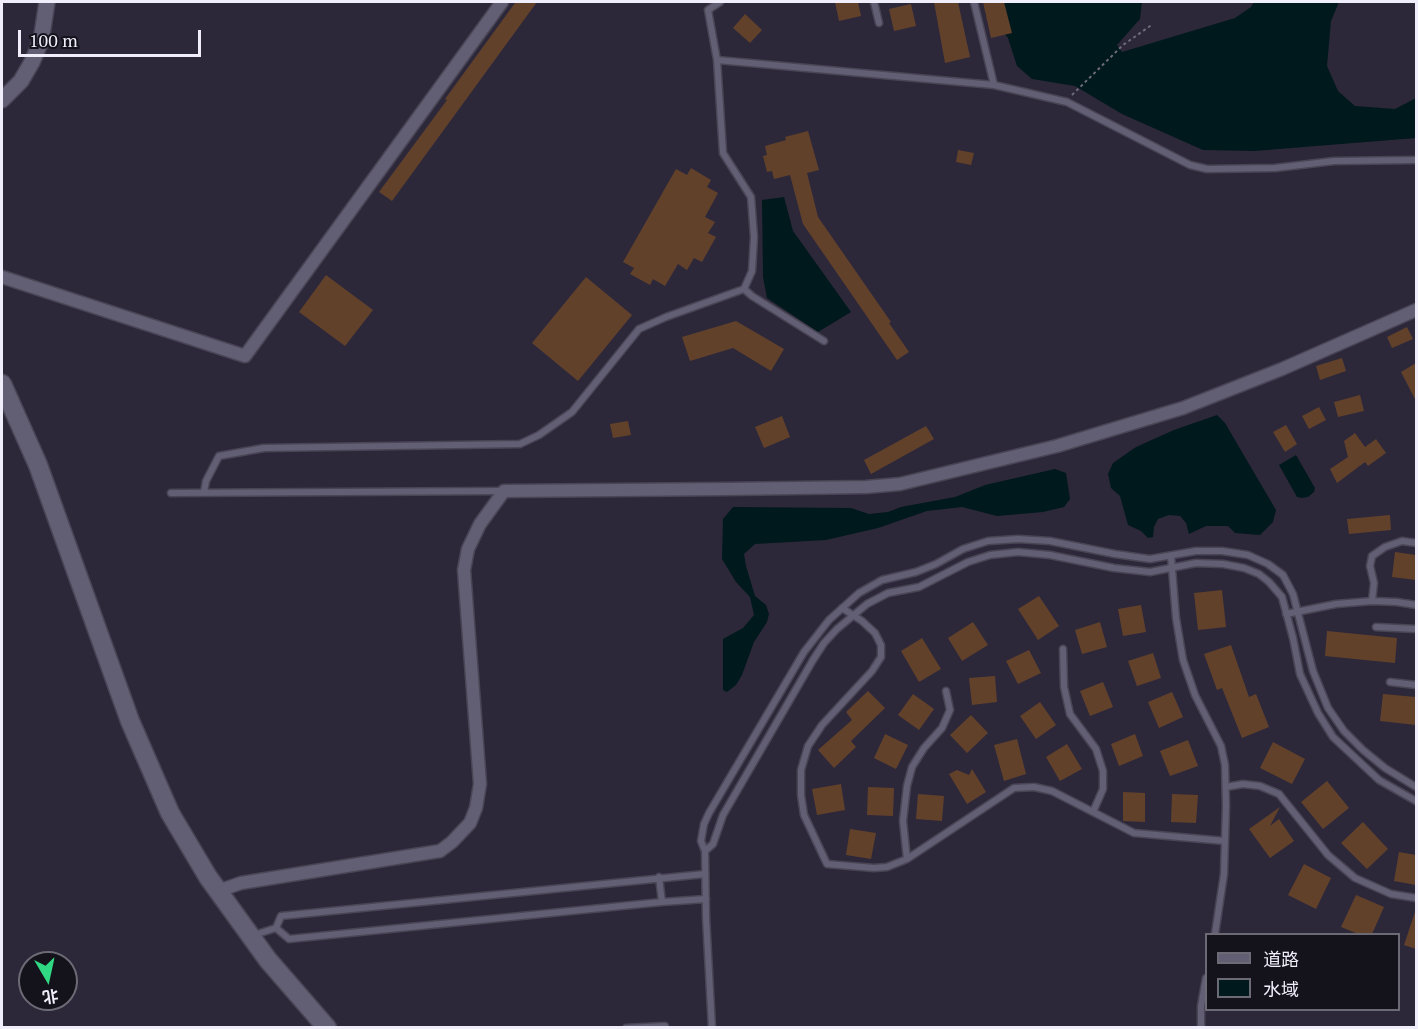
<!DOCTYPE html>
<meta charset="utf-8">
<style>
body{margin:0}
#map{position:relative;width:1418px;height:1029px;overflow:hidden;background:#2c283a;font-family:"PT Serif","Noto Sans SC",serif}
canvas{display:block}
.frame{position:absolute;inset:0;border:3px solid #f0eefb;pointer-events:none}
.legend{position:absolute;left:1205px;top:933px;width:195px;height:78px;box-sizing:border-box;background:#14121a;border:2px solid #6c6a74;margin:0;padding:8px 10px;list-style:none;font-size:18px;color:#f0eefb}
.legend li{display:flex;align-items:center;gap:12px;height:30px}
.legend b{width:30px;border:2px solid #6c6a74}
.north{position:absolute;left:18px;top:951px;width:60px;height:60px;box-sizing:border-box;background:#14121a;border:2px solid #6c6a74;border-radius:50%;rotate:171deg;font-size:16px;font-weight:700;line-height:24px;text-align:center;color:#f0eefb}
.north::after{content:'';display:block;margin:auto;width:21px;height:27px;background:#30d883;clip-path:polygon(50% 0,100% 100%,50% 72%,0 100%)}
.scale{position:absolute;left:18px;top:30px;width:183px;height:27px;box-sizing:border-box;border:3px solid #f0eefb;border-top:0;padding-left:8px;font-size:18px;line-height:21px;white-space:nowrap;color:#f0eefb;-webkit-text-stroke:4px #14121a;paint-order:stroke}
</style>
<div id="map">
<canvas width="1418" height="1029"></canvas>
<div class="frame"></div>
<ul class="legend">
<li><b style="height:8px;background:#625e74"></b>道路</li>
<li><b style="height:16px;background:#00191d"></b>水域</li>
</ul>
<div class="north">北</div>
<div class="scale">100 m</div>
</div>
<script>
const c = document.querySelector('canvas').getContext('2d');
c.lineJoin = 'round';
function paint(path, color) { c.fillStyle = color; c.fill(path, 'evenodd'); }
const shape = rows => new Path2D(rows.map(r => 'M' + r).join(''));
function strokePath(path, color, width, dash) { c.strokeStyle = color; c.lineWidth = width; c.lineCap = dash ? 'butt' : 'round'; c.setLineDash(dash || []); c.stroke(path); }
paint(shape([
 [992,2,1142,2,1140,19,1117,45,1122,52,1235,18,1251,7,1254,2,1339,2,1331,21,1327,66,1338,91,1355,106,1395,109,1416,98,1416,138,1254,151,1203,150,1122,114,1075,86,1032,79,1017,66,1008,38,998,26],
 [784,197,793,231,851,312,818,332,767,298,763,277,762,200],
 [1217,415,1225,423,1276,510,1273,522,1260,535,1235,533,1228,526,1206,526,1189,534,1186,523,1180,516,1169,515,1158,519,1154,527,1153,537,1148,538,1141,531,1128,525,1120,496,1111,488,1108,474,1113,463,1136,447,1174,430],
 [1296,455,1315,488,1314,492,1308,497,1302,498,1297,497,1279,465],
 [1055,469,1066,473,1070,499,1064,507,1043,512,997,516,962,507,927,511,878,528,826,540,755,544,744,554,746,566,755,596,766,605,769,614,767,622,754,642,742,675,736,685,727,692,723,690,723,639,743,628,754,615,750,597,736,582,722,559,723,519,733,507,851,508,869,514,888,512,901,507,955,497,985,485]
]), '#00191d');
paint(shape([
 [513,2,537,2,392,201,379,192,447,100,445,99,515,3],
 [835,2,858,2,861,16,839,21],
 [934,2,958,2,970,57,945,63],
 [983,2,1004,2,1012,33,991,38],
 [911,4,916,26,894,31,889,9],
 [745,14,762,30,750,43,733,28],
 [808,131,819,170,807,173,818,217,891,322,889,323,909,352,897,360,803,224,790,175,774,179,772,171,767,172,763,156,767,155,765,146,786,140,785,137],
 [958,150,974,153,971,165,956,162],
 [691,168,711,180,707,187,718,193,705,217,715,222,708,233,716,237,702,262,694,258,687,270,678,264,665,286,653,279,650,285,630,274,634,268,623,262,676,169,687,175],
 [326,275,373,310,345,346,299,312],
 [586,277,632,315,578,381,532,343],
 [736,321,784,349,771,371,733,348,690,361,682,337],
 [1407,327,1413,339,1392,348,1387,337],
 [1342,358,1346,371,1320,380,1316,366],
 [1416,363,1416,401,1401,372],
 [1360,395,1364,411,1338,417,1334,402],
 [1319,407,1326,420,1309,429,1302,416],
 [782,416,790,437,764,448,755,427],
 [628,421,631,435,613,438,610,424],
 [1286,425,1297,444,1285,452,1273,432],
 [926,426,934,439,871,474,864,460],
 [1355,433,1365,447,1376,439,1386,453,1368,466,1365,462,1337,483,1330,469,1348,457,1344,441],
 [1390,515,1391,530,1349,534,1347,519],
 [1395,552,1416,555,1416,580,1392,577],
 [1222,590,1226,627,1198,630,1194,593],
 [1039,596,1059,626,1038,640,1018,609],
 [1141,605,1146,632,1123,636,1118,609],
 [973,622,988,645,962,661,948,638],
 [1100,622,1107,647,1082,654,1075,630],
 [1327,631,1397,638,1395,663,1325,656],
 [922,638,941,669,919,682,901,651],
 [1231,645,1249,697,1256,694,1269,727,1242,738,1222,688,1217,690,1204,654],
 [1029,650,1041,673,1018,684,1006,661],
 [1153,653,1161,678,1137,686,1128,661],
 [995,676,997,702,972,705,969,678],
 [1103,682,1113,707,1090,716,1080,691],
 [868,691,885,708,851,741,856,747,834,768,818,750,852,720,846,712],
 [1172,692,1183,717,1159,728,1148,702],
 [913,694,934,709,919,730,898,715],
 [1383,694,1416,697,1416,725,1380,721],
 [1040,702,1056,725,1036,739,1020,716],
 [971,715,988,733,967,753,950,735],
 [885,734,908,745,896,769,874,758],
 [1135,734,1143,756,1119,766,1111,744],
 [1017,739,1026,774,1004,781,994,745],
 [1188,740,1198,766,1170,776,1160,751],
 [1273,742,1305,759,1292,784,1260,768],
 [1067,744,1082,769,1060,781,1046,757],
 [972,769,986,792,967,804,949,774,957,770,969,775],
 [1327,781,1349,808,1323,829,1301,802],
 [841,784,845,810,817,815,812,789],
 [868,787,894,788,893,816,867,815],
 [1123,792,1145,793,1145,822,1123,821],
 [918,794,944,796,942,821,916,819],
 [1172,794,1198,795,1196,823,1171,822],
 [1280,807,1270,826,1279,819,1294,841,1270,858,1249,829],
 [1363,822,1388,849,1367,869,1341,843],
 [850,829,876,833,871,859,846,855],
 [1399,852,1416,855,1416,885,1394,881],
 [1304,864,1331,878,1316,909,1288,895],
 [1356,895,1384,907,1372,934,1358,934,1341,927],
 [1415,912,1416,912,1416,949,1404,945]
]), '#62412b');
const service = shape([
 [874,2,879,23],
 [974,2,994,85],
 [717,60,994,85,1067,102,1190,165,1207,169,1275,168,1334,161,1416,160],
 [744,289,752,296,824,341],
 [204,492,206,481,219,456,264,448,520,444,539,435,572,412,639,329,666,317,744,289,752,271,754,237,751,197,723,153,717,60,708,10,720,2],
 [171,493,503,491],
 [1171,556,1176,618,1183,660,1195,695,1221,746,1225,765,1226,806,1224,874,1215,934],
 [1372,601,1374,583,1370,566,1372,556,1385,547,1402,541,1416,543],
 [842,608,862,621,875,633,881,645,881,657,872,671,822,725,808,746,801,770,801,795,804,815,827,864,874,868,887,867,907,859,1014,788,1034,787,1052,791,1134,833,1225,841],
 [1286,614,1336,604,1372,601,1397,602,1416,605],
 [1376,627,1416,629],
 [1063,649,1064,687,1070,714,1096,749,1103,771,1103,789,1093,812],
 [1390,682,1416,685],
 [1226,787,1243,784,1260,786,1279,794,1328,855,1355,878,1391,894,1416,898],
 [705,851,713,844,723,815,813,660,824,643,837,629,867,604,888,593,919,587,968,562,990,555,1018,552,1050,555,1114,568,1150,572,1196,563,1223,564,1244,568,1259,574,1269,582,1282,597,1293,638,1300,674,1318,713,1333,737,1379,780,1416,801],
 [907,859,903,821,907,786,912,767,924,748,942,728,950,710,946,691],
 [705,874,281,916,276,928,289,939,662,902,706,899],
 [659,877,662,902],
 [254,935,276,928],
 [626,1028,665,1026],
 [712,1028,706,917,705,851,701,841,704,824,709,813,804,652,829,620,859,593,882,580,916,572,936,564,963,549,988,541,1018,539,1050,541,1115,554,1150,559,1196,551,1222,551,1248,555,1268,564,1283,575,1293,594,1313,671,1328,708,1344,731,1363,750,1385,768,1416,787],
 [1201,1028,1201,1006,1206,978]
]);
const minor = shape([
 [2,277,245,356,502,2],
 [218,891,241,883,440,851,452,842,470,823,476,808,480,784,464,570,468,549,480,524,504,491,726,489,866,487,900,484,1057,446,1183,408,1282,369,1416,310]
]);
const tertiary = shape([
 [2,100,21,81,32,62,41,41,47,2]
]);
const secondary = shape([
 [2,384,38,465,130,721,170,813,208,877,268,960,327,1028]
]);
strokePath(service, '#494555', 9);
strokePath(minor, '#494555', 15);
strokePath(tertiary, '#494555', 18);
strokePath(secondary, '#494555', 21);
strokePath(shape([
 [1072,95,1123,45,1153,24]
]), '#6e6b7b', 2, [3, 3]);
strokePath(service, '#625e74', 6);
strokePath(minor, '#625e74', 12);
strokePath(tertiary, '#625e74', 15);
strokePath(secondary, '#625e74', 18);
</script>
